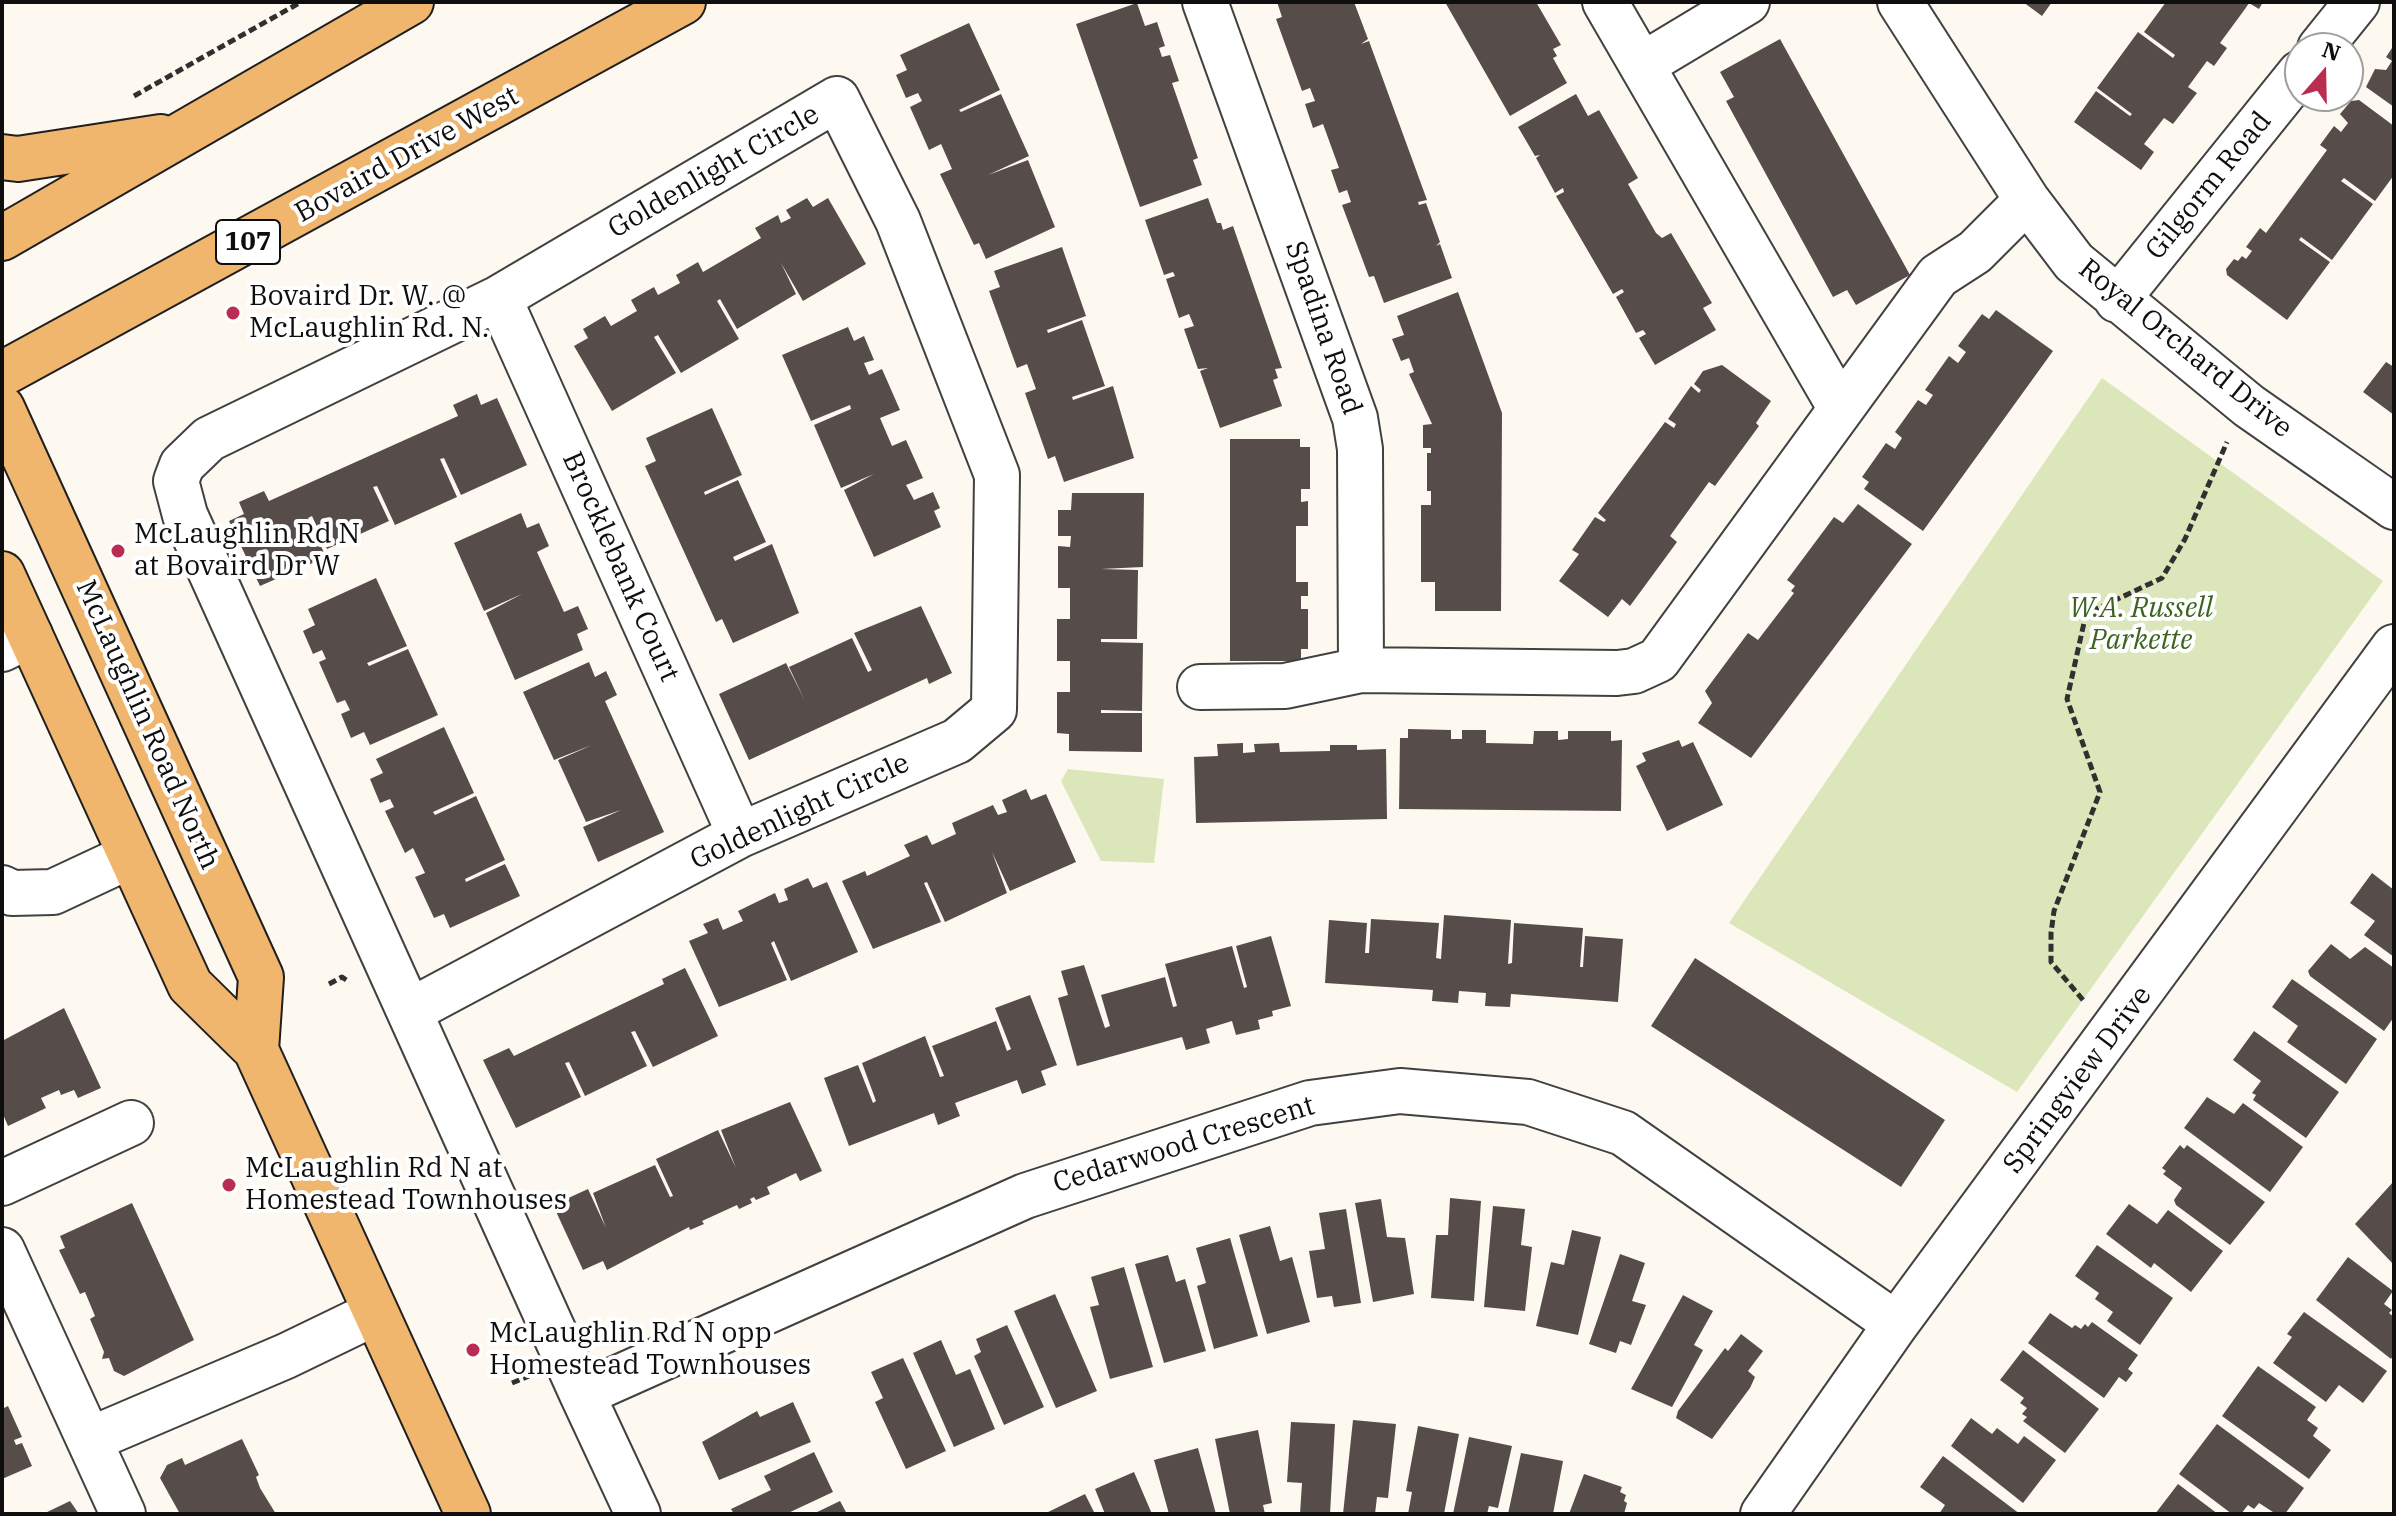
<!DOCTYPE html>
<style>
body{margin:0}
#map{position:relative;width:2396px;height:1516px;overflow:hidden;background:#fef9f0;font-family:"IBM Plex Serif",serif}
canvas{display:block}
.frame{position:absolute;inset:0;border:4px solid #0e0e0e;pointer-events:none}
.north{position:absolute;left:2284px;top:32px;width:80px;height:80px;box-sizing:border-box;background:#fff;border:2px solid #9f9f9f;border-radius:50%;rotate:20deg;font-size:22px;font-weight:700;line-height:32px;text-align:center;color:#0e0e0e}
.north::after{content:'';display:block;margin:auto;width:28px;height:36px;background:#b82d50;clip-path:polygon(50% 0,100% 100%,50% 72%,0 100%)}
</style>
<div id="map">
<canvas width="2396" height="1516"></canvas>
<div class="frame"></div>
<div class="north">N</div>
</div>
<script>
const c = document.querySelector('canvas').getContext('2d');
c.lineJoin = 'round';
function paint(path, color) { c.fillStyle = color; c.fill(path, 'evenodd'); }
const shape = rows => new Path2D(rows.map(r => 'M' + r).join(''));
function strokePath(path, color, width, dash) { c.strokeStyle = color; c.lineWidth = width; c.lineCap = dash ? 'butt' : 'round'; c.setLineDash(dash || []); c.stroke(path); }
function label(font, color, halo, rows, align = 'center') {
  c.font = font + ' "IBM Plex Serif",serif'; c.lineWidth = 8; c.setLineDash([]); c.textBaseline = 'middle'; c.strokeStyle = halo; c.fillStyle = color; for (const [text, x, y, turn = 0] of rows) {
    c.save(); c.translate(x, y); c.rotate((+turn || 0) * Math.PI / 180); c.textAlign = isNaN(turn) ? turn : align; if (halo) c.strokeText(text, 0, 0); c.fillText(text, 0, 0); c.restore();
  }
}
paint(shape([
 [2102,378,2383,581,2017,1092,1729,923],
 [1068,769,1164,779,1154,863,1101,861,1061,781]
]), '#dbe7bb');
paint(shape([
 [1277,2,1354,2,1368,39,1361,44,1369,41,1427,200,1418,202,1419,205,1426,203,1440,242,1436,246,1440,244,1452,278,1384,303,1374,276,1369,277,1342,205,1351,202,1347,190,1339,193,1331,170,1339,168,1323,124,1313,128,1305,104,1315,101,1310,88,1302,91,1276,19,1282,17],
 [1445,2,1536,2,1561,45,1553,49,1557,56,1553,58,1567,83,1510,116],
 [2023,2,2052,2,2042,16],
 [2166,2,2263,2,2259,9,2249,3,2245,9,2220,43,2227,48,2214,66,2207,61,2188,87,2197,93,2173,124,2164,118,2144,144,2154,152,2141,170,2074,122,2096,91,2130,116,2132,114,2097,88,2138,32,2173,58,2175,55,2144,32],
 [1137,3,1145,26,1157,22,1165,46,1159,48,1162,57,1170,55,1179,81,1172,83,1198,158,1193,160,1202,185,1140,207,1076,24],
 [969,23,1000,90,959,110,961,112,1001,94,1029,156,988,175,1028,160,1055,227,986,259,979,243,974,245,940,174,952,169,941,144,929,150,910,107,922,101,918,93,906,98,896,75,907,70,900,55],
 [1780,39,1910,275,1856,305,1847,290,1833,297,1726,101,1734,97,1720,72],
 [2394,45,2394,107,2366,87,2375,69,2386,70,2392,61,2386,57],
 [1576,94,1588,116,1599,110,1638,178,1628,184,1656,233,1662,238,1671,233,1712,303,1703,308,1716,330,1655,365,1639,338,1646,334,1643,330,1636,333,1616,297,1624,292,1622,289,1613,294,1556,196,1564,192,1563,188,1555,193,1536,158,1540,155,1535,156,1518,127],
 [2359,100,2394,126,2394,175,2375,201,2344,178,2341,181,2373,204,2332,260,2301,237,2299,240,2330,262,2287,320,2227,275,2226,269,2234,259,2238,261,2242,256,2246,259,2252,251,2246,247,2260,228,2266,233,2327,150,2320,145,2334,126,2341,132,2348,123,2340,114,2351,101],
 [807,198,813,207,828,198,866,264,803,301,781,263,796,294,737,329,720,299,717,301,739,339,681,373,658,335,654,337,676,373,612,411,574,346,588,338,583,329,605,316,611,326,637,311,631,300,654,287,658,295,680,283,676,275,698,262,703,272,761,238,755,228,778,215,781,223,791,218,786,210],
 [1208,198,1217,223,1221,223,1223,230,1233,226,1282,368,1275,369,1278,378,1273,380,1282,406,1220,428,1200,371,1208,368,1198,369,1184,329,1194,326,1189,314,1179,318,1166,279,1175,276,1173,272,1164,275,1145,220],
 [1062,247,1086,316,1047,330,1048,333,1082,320,1105,386,1072,397,1073,400,1113,386,1134,458,1064,482,1055,456,1048,459,1025,393,1036,389,1027,364,1017,368,989,291,1000,287,994,271],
 [1458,292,1502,413,1501,611,1435,611,1435,582,1421,582,1421,505,1431,505,1431,491,1427,491,1427,453,1431,453,1431,448,1423,448,1423,425,1432,424,1409,374,1414,372,1409,358,1401,361,1392,339,1404,335,1397,316],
 [1996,310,2053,351,1923,531,1864,489,1869,482,1862,477,1886,443,1895,449,1902,438,1895,432,1918,400,1926,405,1933,395,1925,390,1949,356,1958,363,1966,352,1958,346,1982,314,1989,319],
 [848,327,854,341,864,336,874,360,864,363,869,375,882,369,900,410,880,418,892,446,906,440,923,478,906,485,914,500,933,492,940,508,934,511,941,527,874,557,844,490,874,474,841,488,814,425,851,409,850,405,811,421,782,355],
 [2386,362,2394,367,2394,415,2363,392],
 [1722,365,1771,401,1756,423,1759,426,1715,486,1709,482,1670,536,1677,542,1630,606,1622,599,1608,617,1559,581,1579,554,1572,550,1595,517,1604,522,1606,520,1598,513,1665,422,1674,428,1676,424,1668,419,1691,386,1699,393,1701,390,1694,384,1703,371],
 [477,394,481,405,497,398,527,465,461,495,444,458,440,459,457,497,395,525,377,486,373,487,389,521,327,549,312,516,308,518,326,557,260,586,229,521,244,514,239,502,264,491,269,501,458,416,453,405],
 [712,408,742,475,704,492,705,495,738,480,766,542,733,557,735,561,772,544,799,613,733,643,722,619,716,622,645,466,656,461,646,438],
 [1230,439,1300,439,1300,447,1310,447,1310,489,1301,489,1301,502,1308,501,1308,526,1296,526,1296,582,1308,582,1308,596,1301,596,1301,609,1308,609,1308,649,1301,649,1301,661,1230,661],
 [1072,493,1144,493,1143,567,1101,569,1138,570,1137,639,1101,639,1101,642,1143,643,1142,711,1101,710,1101,713,1142,713,1142,752,1069,751,1069,734,1057,733,1057,692,1070,692,1070,661,1057,661,1057,619,1070,619,1070,588,1058,588,1058,546,1070,547,1071,536,1058,536,1058,510,1071,510],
 [1858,504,1912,544,1751,758,1698,723,1712,703,1705,691,1748,633,1758,640,1794,593,1791,591,1795,586,1787,580,1834,517,1843,523],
 [521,513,527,528,539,523,549,546,537,552,564,612,578,606,588,629,577,634,583,650,515,680,486,613,522,594,484,611,454,543],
 [376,578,407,646,367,663,369,666,408,649,438,715,370,745,364,732,351,738,341,714,350,710,345,700,337,703,319,662,326,659,322,650,313,654,303,631,315,625,308,609],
 [921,606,952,673,929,684,927,678,749,760,719,694,786,663,805,701,789,667,852,638,868,672,872,670,854,633],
 [589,662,595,677,606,671,617,695,605,701,664,832,598,862,583,827,621,810,586,822,558,760,592,745,554,760,523,692],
 [444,727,474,793,433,812,435,815,476,796,505,860,465,879,466,882,505,864,520,896,450,928,444,914,434,918,415,877,425,873,413,848,405,853,385,811,394,807,390,799,380,803,370,779,383,773,376,759],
 [1408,729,1451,730,1451,739,1462,739,1462,730,1486,730,1486,743,1533,744,1534,731,1558,731,1558,740,1568,739,1568,731,1611,731,1611,741,1622,740,1621,811,1399,809,1400,738,1408,738],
 [1679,740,1682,747,1693,742,1723,805,1667,831,1636,766,1646,761,1642,753],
 [1243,743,1243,753,1255,752,1254,744,1279,743,1280,752,1330,751,1330,745,1357,745,1357,750,1386,749,1387,819,1196,823,1194,757,1218,756,1217,744],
 [1026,789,1031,800,1046,794,1076,862,1010,891,992,852,1007,893,945,922,927,882,924,883,941,922,873,949,842,881,865,871,867,876,910,856,904,845,927,835,932,845,956,834,952,823,993,805,998,815,1007,812,1002,800],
 [2372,873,2394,890,2394,957,2364,935,2375,921,2350,903],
 [808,878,813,888,827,882,858,952,791,981,774,941,771,943,787,980,719,1007,689,941,708,933,703,924,718,918,723,930,743,921,738,911,775,893,779,903,788,900,784,889],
 [1444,915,1511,920,1508,964,1512,963,1514,923,1583,928,1580,967,1583,967,1585,936,1623,939,1618,1002,1511,994,1510,1007,1485,1006,1486,993,1459,991,1458,1003,1432,1001,1433,990,1325,983,1329,920,1367,923,1365,953,1369,953,1371,919,1439,923,1436,958,1441,959],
 [1271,936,1291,1006,1272,1011,1273,1016,1258,1020,1260,1029,1236,1035,1232,1021,1206,1029,1210,1043,1186,1050,1182,1037,1077,1066,1058,998,1068,995,1061,971,1084,965,1105,1028,1110,1026,1101,995,1165,977,1173,1007,1177,1006,1165,964,1232,946,1244,988,1247,987,1236,946],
 [2331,944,2350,959,2365,947,2394,968,2394,1017,2384,1031,2310,976,2308,971],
 [1695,958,1945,1120,1901,1187,1651,1026],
 [685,968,718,1036,653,1067,635,1031,631,1032,647,1066,585,1096,569,1062,565,1063,581,1097,516,1128,483,1060,509,1048,514,1056,664,984,662,979],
 [2292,979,2377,1039,2346,1084,2287,1042,2298,1026,2272,1007],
 [1030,995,1057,1065,1041,1071,1046,1085,1022,1094,1017,1080,955,1103,960,1116,938,1125,934,1113,849,1146,824,1078,858,1065,873,1103,876,1101,862,1063,925,1036,940,1077,944,1076,932,1046,996,1021,1007,1051,1011,1049,995,1008],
 [64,1008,101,1088,78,1098,74,1090,61,1095,59,1090,41,1098,46,1108,8,1126,2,1112,2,1041],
 [2254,1031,2339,1092,2306,1138,2253,1100,2256,1095,2252,1093,2261,1081,2233,1060],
 [2207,1097,2234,1114,2243,1103,2303,1147,2270,1192,2184,1128],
 [790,1102,822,1171,800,1181,796,1173,767,1187,770,1194,756,1200,754,1197,750,1199,752,1203,739,1209,737,1205,702,1221,704,1224,690,1230,689,1227,607,1270,603,1261,583,1270,553,1205,588,1189,606,1228,593,1193,655,1165,670,1197,673,1196,656,1159,718,1130,736,1168,721,1130],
 [2180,1145,2184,1149,2187,1145,2265,1202,2230,1245,2176,1205,2174,1200,2182,1188,2163,1174,2166,1171,2162,1168],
 [2394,1181,2394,1265,2355,1224],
 [1450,1198,1481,1201,1474,1301,1431,1298,1436,1235,1448,1235],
 [1381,1199,1387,1237,1405,1238,1414,1294,1373,1302,1355,1203],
 [132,1203,194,1340,124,1376,114,1371,109,1358,102,1359,104,1352,90,1319,95,1316,85,1292,80,1294,59,1250,65,1248,60,1236],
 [2129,1204,2157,1224,2168,1210,2223,1251,2191,1292,2154,1263,2151,1268,2106,1234],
 [1493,1206,1525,1209,1521,1245,1532,1247,1525,1311,1484,1307],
 [1346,1209,1361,1303,1334,1307,1332,1296,1317,1298,1309,1251,1325,1249,1319,1213],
 [1270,1226,1280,1261,1292,1257,1310,1322,1267,1334,1239,1235],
 [1572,1230,1601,1237,1578,1335,1536,1326,1551,1262,1564,1265],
 [1230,1238,1258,1336,1214,1349,1197,1286,1206,1283,1196,1248],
 [2097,1245,2173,1298,2140,1345,2107,1321,2113,1312,2095,1299,2099,1293,2075,1276],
 [1620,1254,1645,1263,1632,1301,1646,1305,1631,1345,1620,1341,1616,1353,1589,1344],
 [1168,1255,1176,1282,1185,1279,1206,1351,1164,1363,1135,1264],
 [2348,1257,2393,1291,2384,1304,2392,1310,2389,1313,2394,1317,2394,1354,2391,1359,2316,1300],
 [1124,1267,1153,1367,1110,1379,1090,1307,1099,1305,1091,1277],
 [1055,1294,1097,1391,1056,1408,1014,1311],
 [1683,1295,1713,1311,1694,1345,1703,1350,1672,1407,1631,1389],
 [2304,1312,2387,1371,2363,1403,2339,1385,2326,1402,2273,1363,2292,1337,2287,1334],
 [2050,1313,2072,1328,2075,1325,2081,1329,2085,1324,2088,1327,2092,1322,2138,1355,2128,1369,2133,1373,2126,1382,2119,1377,2104,1398,2028,1343],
 [1007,1325,1044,1407,1004,1425,974,1356,981,1352,976,1339],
 [1741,1334,1763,1351,1748,1371,1755,1377,1750,1388,1712,1439,1676,1418,1678,1411,1725,1348,1728,1351],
 [941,1340,956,1375,970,1369,995,1429,954,1447,913,1353],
 [2023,1350,2099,1409,2065,1453,2023,1421,2027,1417,2022,1414,2027,1408,2020,1403,2024,1398,2000,1380],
 [903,1358,946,1451,906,1469,875,1402,883,1398,871,1372],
 [2258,1366,2316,1407,2307,1420,2318,1428,2313,1436,2331,1450,2309,1479,2222,1416],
 [793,1402,811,1442,719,1480,702,1442,757,1411,760,1417],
 [8,1406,22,1437,14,1440,16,1445,22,1443,32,1466,2,1479,2,1409],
 [1971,1418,1992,1434,1997,1428,2018,1444,2024,1436,2056,1460,2023,1503,1951,1446],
 [1353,1420,1396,1424,1388,1498,1377,1497,1375,1514,1343,1514],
 [1291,1422,1335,1424,1330,1514,1300,1514,1302,1483,1287,1482],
 [2217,1424,2304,1488,2285,1514,2276,1514,2259,1503,2254,1509,2248,1505,2241,1514,2232,1514,2179,1474],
 [1418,1426,1459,1434,1444,1514,1408,1514,1412,1492,1406,1491],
 [1258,1430,1272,1503,1263,1505,1265,1514,1230,1514,1215,1439],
 [1469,1437,1512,1446,1498,1508,1489,1506,1487,1514,1453,1514],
 [242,1439,259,1475,256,1477,260,1488,276,1514,180,1514,160,1478,167,1465,182,1458,185,1465],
 [1198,1448,1216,1514,1169,1514,1154,1460],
 [814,1452,833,1492,786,1514,734,1514,731,1509,771,1490,764,1476],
 [1521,1453,1563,1461,1553,1514,1508,1514],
 [1943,1456,2020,1514,1939,1514,1945,1505,1920,1487],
 [1134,1472,1152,1514,1105,1514,1095,1489],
 [1584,1474,1622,1487,1620,1492,1626,1495,1624,1501,1627,1503,1624,1514,1569,1514],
 [2178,1484,2218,1514,2155,1514],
 [1085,1494,1095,1514,1044,1514],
 [70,1501,79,1514,43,1514],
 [840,1501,847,1514,813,1514]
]), '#564d4b');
const minor = shape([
 [1205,2,1355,418,1360,449,1361,670,1617,673,1634,671,1658,660,1938,276,1975,252,2027,200],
 [1605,2,1841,409],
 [1900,2,2027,200,2074,262,2249,406,2394,507],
 [2320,48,2357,2],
 [1642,65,1747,2],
 [499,298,740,835],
 [2117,300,2300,73],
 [2,649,30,635],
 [1200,687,1285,686,1361,670],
 [2,888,12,893,53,892,130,856],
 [410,1011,740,835,957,741,994,710,997,475,898,221,837,99,499,298,209,439,182,465,176,481,185,515,582,1394],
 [2,1183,131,1123],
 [2,1250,123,1514],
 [89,1440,286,1356,375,1313],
 [638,1514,582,1394,1025,1196,1310,1103,1400,1091,1528,1102,1623,1133,1896,1324],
 [1763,1514,1896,1324,2394,647]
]);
const major = shape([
 [2,157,18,159,161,137],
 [2,238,411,2],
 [2,374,683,2],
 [2,408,261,977,256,1050],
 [2,574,190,985,256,1050,468,1514]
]);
strokePath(minor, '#414141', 48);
strokePath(major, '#1f1f1f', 48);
strokePath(shape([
 [134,96,301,2],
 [329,984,342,977,349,982],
 [2083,1000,2051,962,2051,933,2054,911,2100,792,2067,699,2086,614,2162,578,2185,539,2227,442],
 [512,1383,529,1376]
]), '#303030', 5, [8, 4]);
strokePath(minor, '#fff', 44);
strokePath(major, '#f1b66d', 44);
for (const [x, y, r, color] of [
 [233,313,8,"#b82d50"],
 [118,551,8,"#b82d50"],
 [229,1185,8,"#b82d50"],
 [473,1350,8,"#b82d50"]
]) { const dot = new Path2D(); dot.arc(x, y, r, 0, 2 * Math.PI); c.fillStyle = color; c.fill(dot); strokePath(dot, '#fff', 3); }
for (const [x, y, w] of [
 [248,242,64]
]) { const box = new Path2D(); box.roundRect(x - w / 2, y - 22, w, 44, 6); c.fillStyle = '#fff'; c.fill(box); strokePath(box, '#0e0e0e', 2); }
label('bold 26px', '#0e0e0e', null, [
 ["107",248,242]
]);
label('28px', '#0e0e0e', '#fff', [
 ["Bovaird Drive West",407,155,-29],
 ["Goldenlight Circle",714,172,-30],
 ["Gilgorm Road",2209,186,-51],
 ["Spadina Road",1323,328,71],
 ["Royal Orchard Drive",2185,349,39],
 ["Brocklebank Court",620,567,66],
 ["McLaughlin Road North",147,725,66],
 ["Goldenlight Circle",800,812,-25],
 ["Springview Drive",2078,1080,-53],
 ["Cedarwood Crescent",1184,1145,-17]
]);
label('28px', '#0e0e0e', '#fff', [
 ["Bovaird Dr. W. @",249,297],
 ["McLaughlin Rd. N.",249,329],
 ["McLaughlin Rd N",134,535],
 ["at Bovaird Dr W",134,567],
 ["McLaughlin Rd N at",245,1169],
 ["Homestead Townhouses",245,1201],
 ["McLaughlin Rd N opp",489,1334],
 ["Homestead Townhouses",489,1366]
], 'left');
label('italic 28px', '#3d6321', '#fff', [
 ["W.A. Russell",2141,609],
 ["Parkette",2141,641]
]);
</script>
